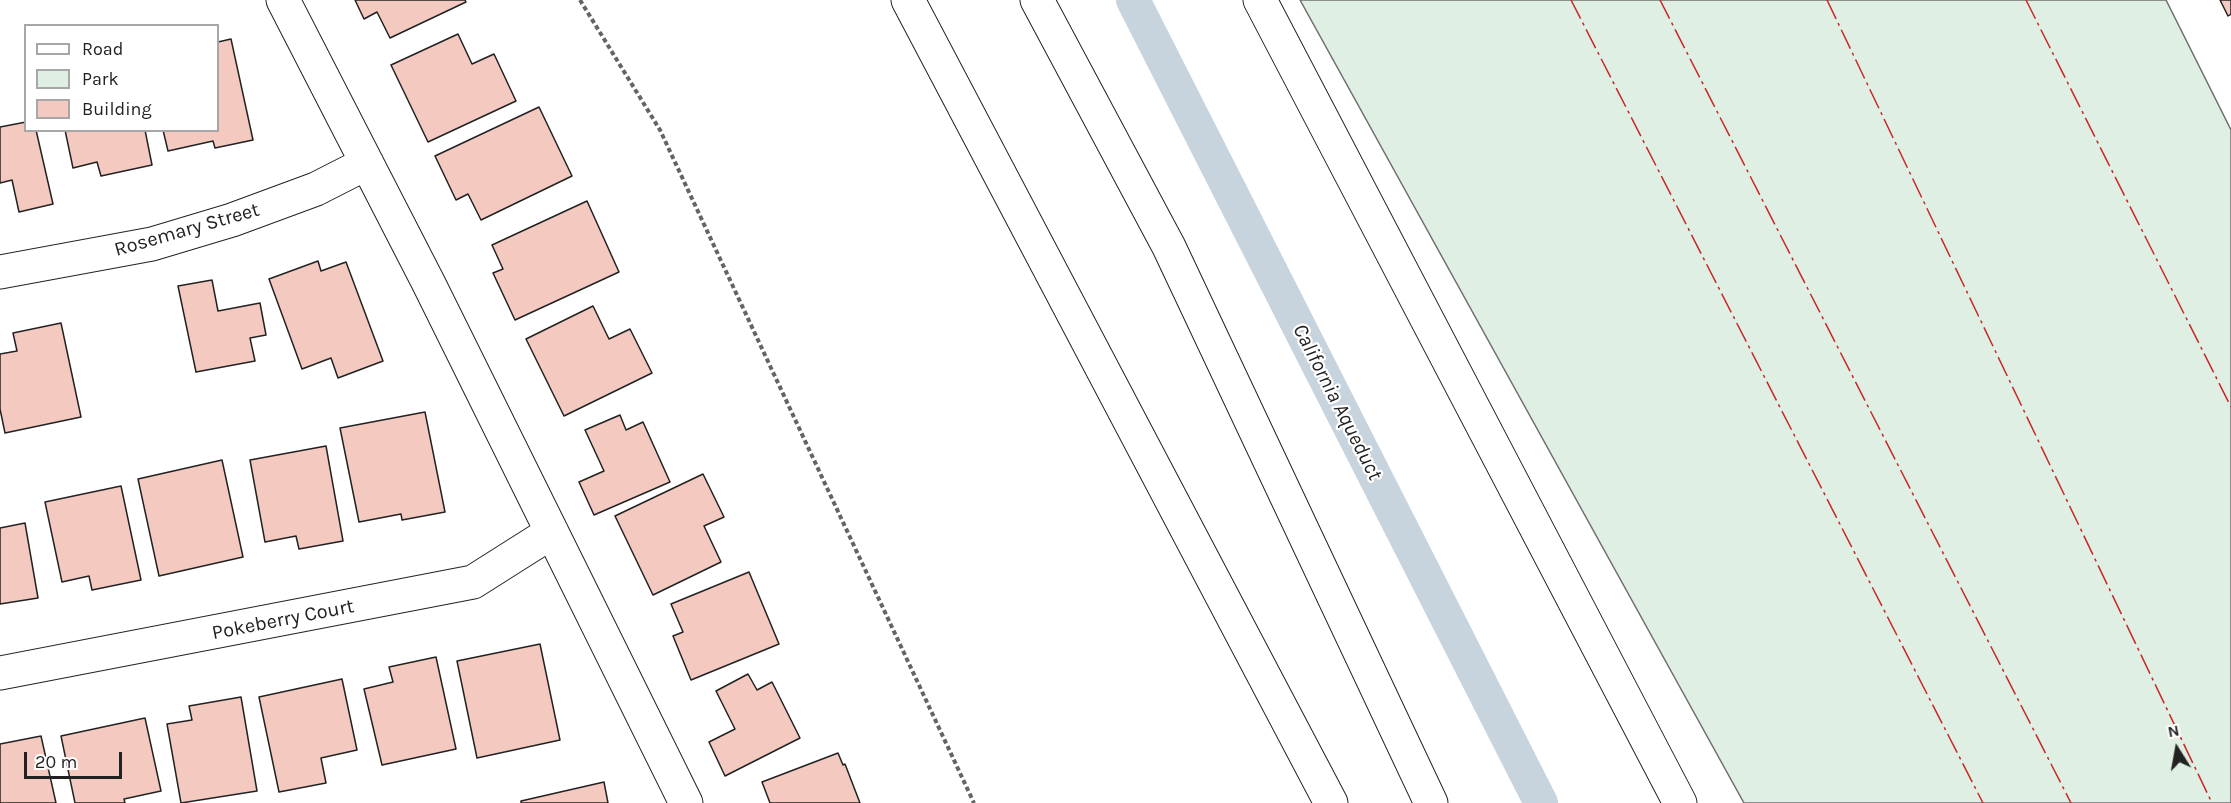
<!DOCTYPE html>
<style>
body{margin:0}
#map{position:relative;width:2231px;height:803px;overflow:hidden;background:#fff;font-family:Karla,sans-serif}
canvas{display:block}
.legend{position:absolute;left:24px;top:24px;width:195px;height:108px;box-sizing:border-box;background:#fff;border:2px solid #a7a7a7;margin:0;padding:8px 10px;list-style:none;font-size:18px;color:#222}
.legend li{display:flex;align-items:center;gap:12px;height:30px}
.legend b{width:30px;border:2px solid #a7a7a7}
.north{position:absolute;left:2147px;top:719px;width:60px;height:60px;-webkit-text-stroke:4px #fff;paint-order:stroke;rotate:349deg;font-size:16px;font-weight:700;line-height:24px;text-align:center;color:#222}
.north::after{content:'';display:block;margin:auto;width:21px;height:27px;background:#222;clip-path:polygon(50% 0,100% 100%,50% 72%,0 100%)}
.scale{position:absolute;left:24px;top:752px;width:98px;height:27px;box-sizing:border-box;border:3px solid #222;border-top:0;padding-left:8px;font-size:18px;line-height:21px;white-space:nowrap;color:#222;-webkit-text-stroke:4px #fff;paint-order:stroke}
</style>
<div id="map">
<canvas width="2231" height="803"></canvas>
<ul class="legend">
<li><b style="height:8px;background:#fff"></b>Road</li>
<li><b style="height:16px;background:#e0efe3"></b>Park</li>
<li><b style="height:16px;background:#f3c9c0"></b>Building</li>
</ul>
<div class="north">N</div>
<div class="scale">20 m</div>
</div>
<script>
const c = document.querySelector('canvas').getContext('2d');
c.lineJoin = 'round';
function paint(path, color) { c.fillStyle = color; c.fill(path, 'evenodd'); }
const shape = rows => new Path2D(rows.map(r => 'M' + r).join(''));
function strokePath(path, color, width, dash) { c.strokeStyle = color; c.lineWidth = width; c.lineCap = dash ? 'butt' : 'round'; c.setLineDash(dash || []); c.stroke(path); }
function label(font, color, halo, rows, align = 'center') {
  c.font = font + ' Karla,sans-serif'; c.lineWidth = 4.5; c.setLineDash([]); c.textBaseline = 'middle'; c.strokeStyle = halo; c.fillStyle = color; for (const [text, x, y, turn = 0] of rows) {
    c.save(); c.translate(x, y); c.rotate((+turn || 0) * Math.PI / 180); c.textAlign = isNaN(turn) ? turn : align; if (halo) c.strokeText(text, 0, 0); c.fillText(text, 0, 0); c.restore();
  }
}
const green = shape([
 [1300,0,2166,0,2231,130,2231,803,1744,803,1300,0]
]);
paint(green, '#e0efe3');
strokePath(green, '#6f6f6f', 1.5);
strokePath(shape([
 [1133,0,1541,803]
]), '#c7d3dd', 34);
const building = shape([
 [355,0,465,0,466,2,390,38,377,12,364,19,355,0],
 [2220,0,2231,0,2231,14,2228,16,2220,0],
 [458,34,472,64,494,54,516,101,428,142,391,65,458,34],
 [231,39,253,140,215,148,213,141,168,151,163,130,218,130,218,42,231,39],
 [539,107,572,176,481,220,468,194,456,200,435,156,539,107],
 [26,122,26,130,36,130,53,204,19,212,12,180,0,183,0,127,26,122],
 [65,130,145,130,152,165,101,176,97,162,73,168,65,130],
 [587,201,619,272,515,320,493,273,503,269,492,245,587,201],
 [318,261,321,271,346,262,383,361,338,378,331,358,302,369,269,279,318,261],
 [212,280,218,311,260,303,266,335,250,338,255,361,196,372,178,286,212,280],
 [593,306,609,339,630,329,652,373,564,416,526,339,593,306],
 [61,323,81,417,5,433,0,409,0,354,17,351,13,333,61,323],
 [425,412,445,512,402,520,401,514,359,522,340,428,425,412],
 [620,415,626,430,643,422,670,482,594,515,579,482,604,471,585,430,620,415],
 [326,446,343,541,299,549,296,536,265,542,250,460,326,446],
 [222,460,243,557,159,576,138,479,222,460],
 [703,474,724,517,704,526,721,562,653,595,615,516,703,474],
 [121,486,141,580,92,590,89,576,62,582,45,502,121,486],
 [25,523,38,598,0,604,0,528,25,523],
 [749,572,779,644,691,680,673,636,683,632,671,604,749,572],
 [540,644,560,740,477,758,457,661,540,644],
 [436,657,456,749,382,765,364,689,393,682,389,667,436,657],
 [748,674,757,690,772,682,800,738,725,776,709,742,735,729,716,691,748,674],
 [342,679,357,750,321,758,326,783,279,792,259,697,342,679],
 [241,697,257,791,181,803,167,724,192,720,189,706,241,697],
 [145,718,161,791,124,799,125,803,75,803,61,736,145,718],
 [41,736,56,803,0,803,0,744,41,736],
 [838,753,843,765,845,764,860,803,770,803,762,782,838,753],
 [604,782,608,803,521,803,521,801,604,782]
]);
paint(building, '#f3c9c0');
strokePath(building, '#222', 1.5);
const minor = shape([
 [283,0,429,284,686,803],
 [908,0,1331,803],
 [1037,0,1169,247,1431,803],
 [1260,0,1680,803],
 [0,272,152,244,232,220,316,189,367,163],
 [0,673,473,582,552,532]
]);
strokePath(minor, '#222', 35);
strokePath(shape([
 [580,0,660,130,974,803]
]), '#646464', 4, [4.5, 3]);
strokePath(minor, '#fff', 33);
strokePath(shape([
 [1571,0,1983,803],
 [1660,0,2071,803],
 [1827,0,2212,803],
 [2026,0,2231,407]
]), '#c62828', 1.5, [21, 4.5, 3, 4.5]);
label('20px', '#222', '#fff', [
 ["Rosemary Street",187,230,-16],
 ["Pokeberry Court",283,620,-11]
]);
label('italic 21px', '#222', '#fff', [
 ["California Aqueduct",1337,402,63]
]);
</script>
